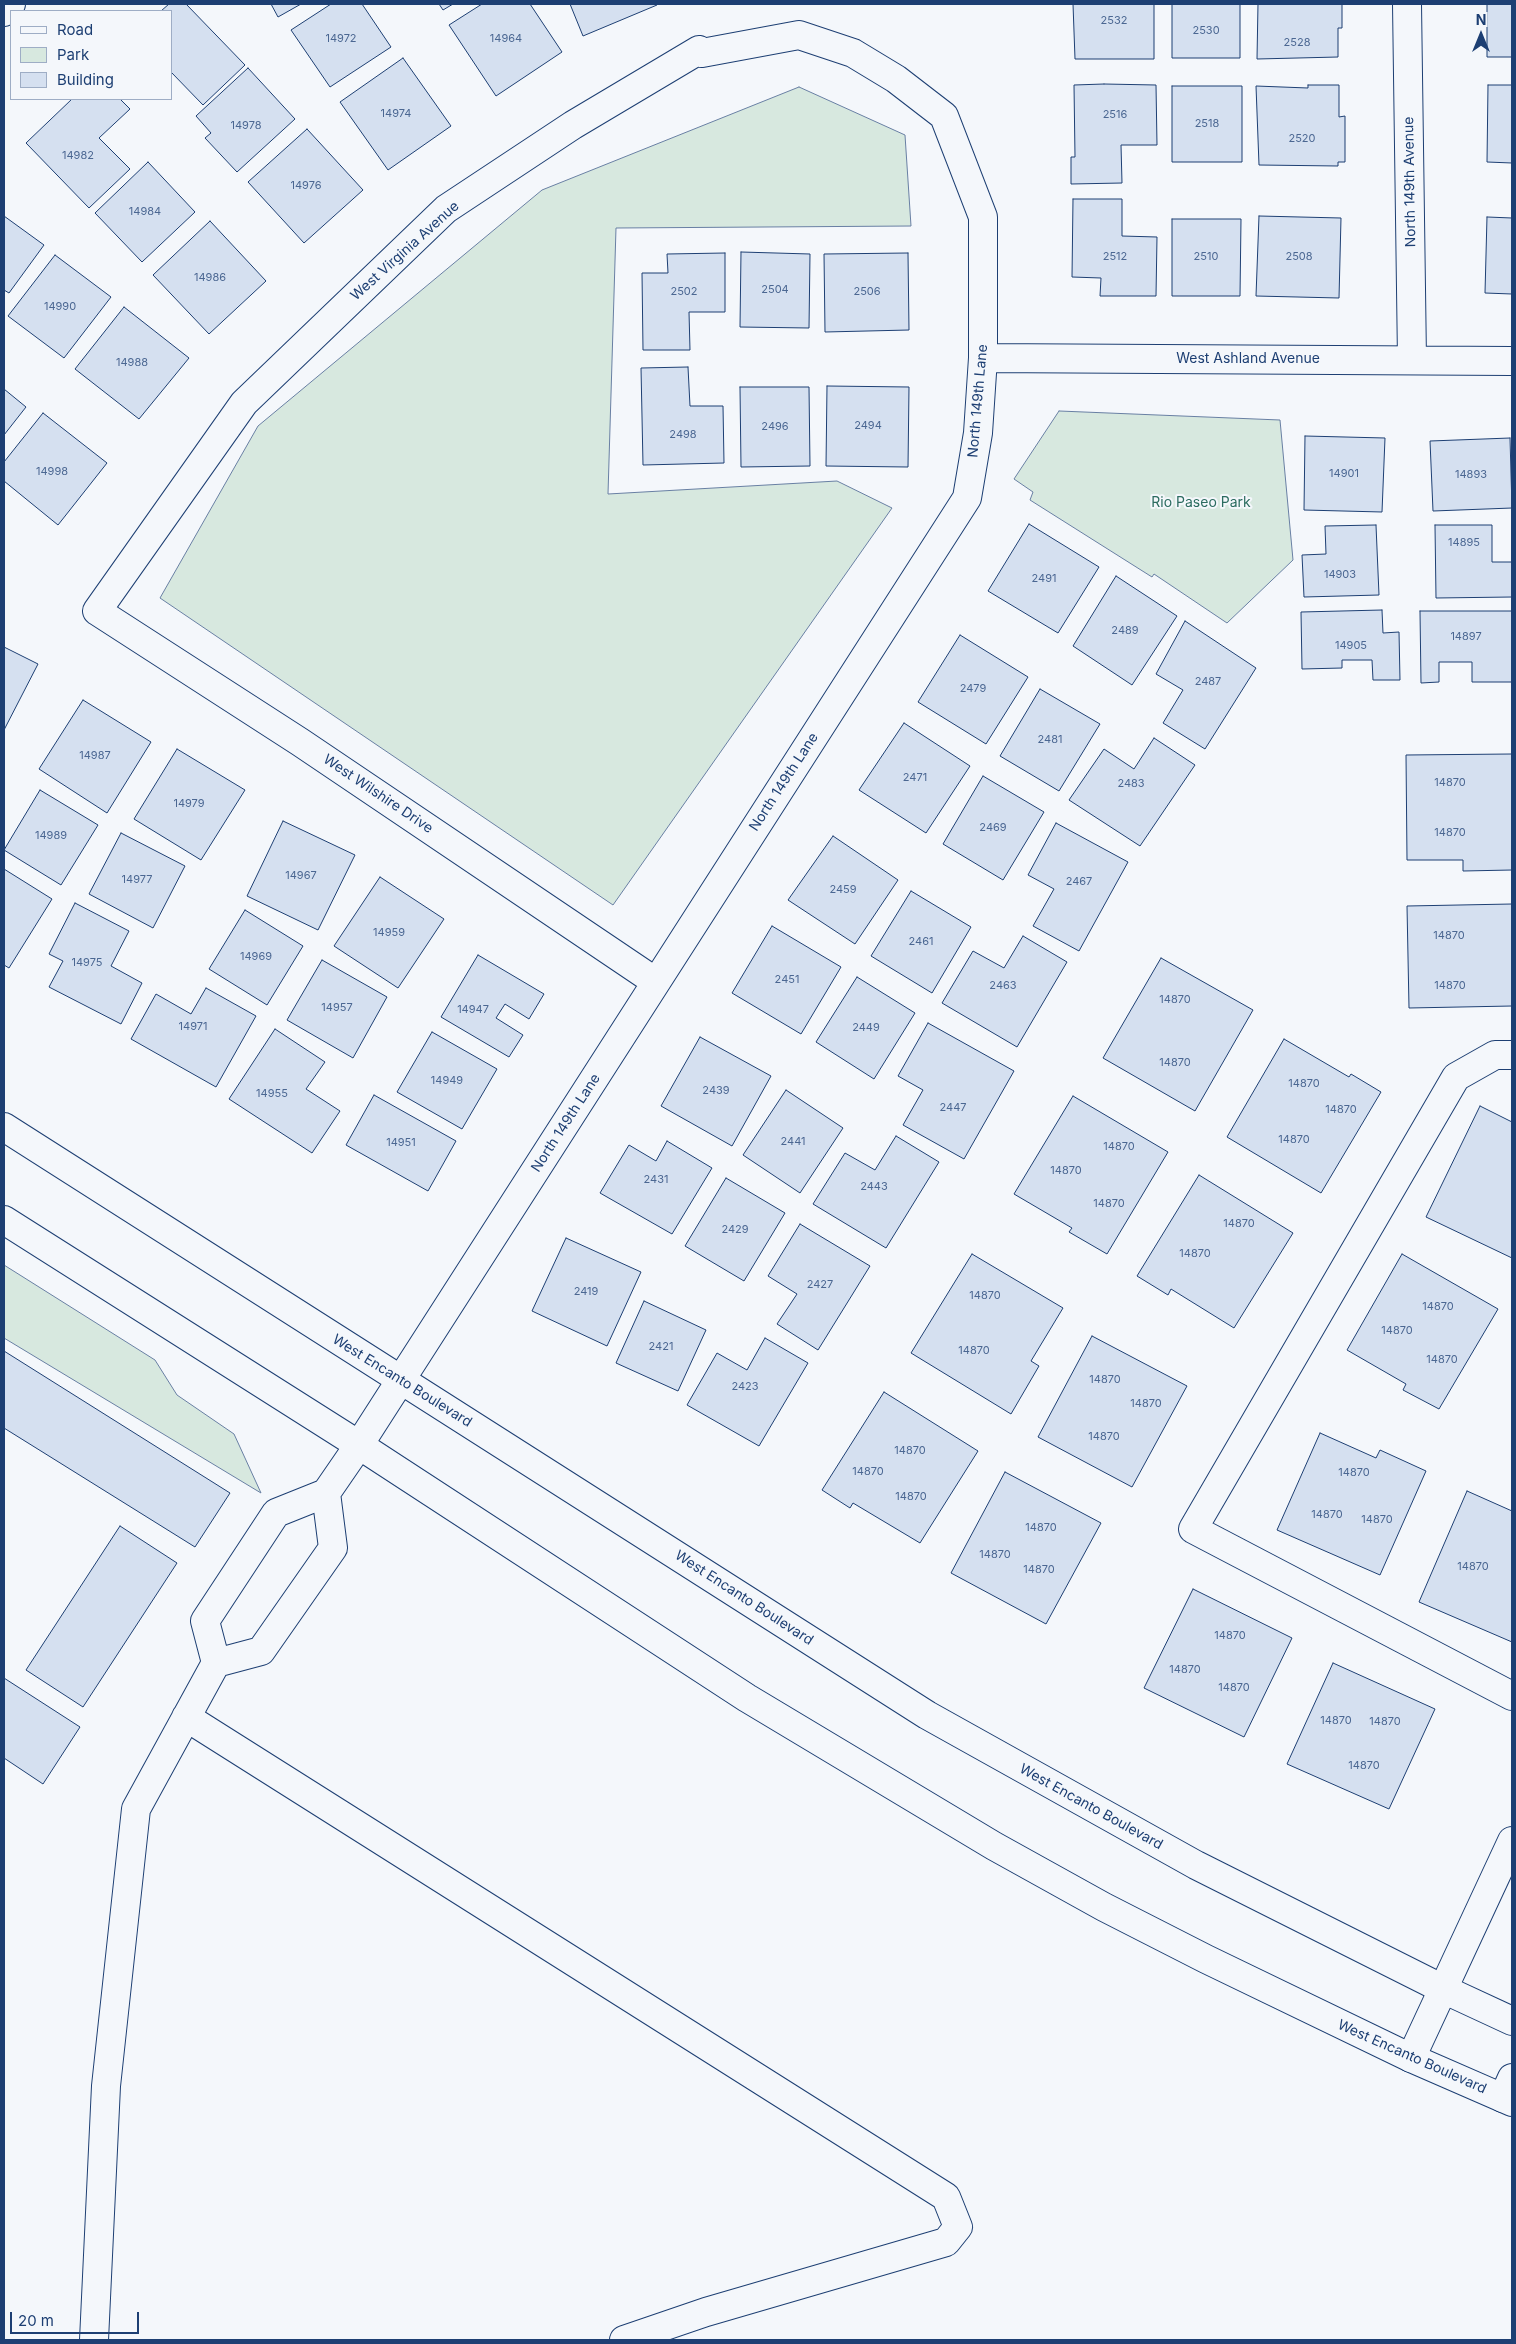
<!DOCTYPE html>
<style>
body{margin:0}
#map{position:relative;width:1516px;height:2344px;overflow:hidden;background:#f4f7fb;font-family:Inter,sans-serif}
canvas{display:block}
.frame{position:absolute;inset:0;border:5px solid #1d3f73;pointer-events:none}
.legend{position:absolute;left:10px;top:10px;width:162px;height:90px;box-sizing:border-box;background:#f4f7fb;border:1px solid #9eadc5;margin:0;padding:6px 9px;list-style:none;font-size:15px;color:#1d3f73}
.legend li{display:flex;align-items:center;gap:10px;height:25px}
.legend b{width:25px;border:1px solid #9eadc5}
.north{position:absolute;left:1456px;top:10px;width:50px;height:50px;-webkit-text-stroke:4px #f4f7fb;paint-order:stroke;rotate:0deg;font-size:14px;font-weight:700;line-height:20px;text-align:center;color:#1d3f73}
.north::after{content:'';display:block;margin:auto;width:18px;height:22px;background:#1d3f73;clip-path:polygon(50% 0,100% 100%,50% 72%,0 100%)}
.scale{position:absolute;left:10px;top:2312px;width:129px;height:22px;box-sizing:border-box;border:2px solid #1d3f73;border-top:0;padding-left:6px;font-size:15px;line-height:18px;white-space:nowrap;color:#1d3f73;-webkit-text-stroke:4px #f4f7fb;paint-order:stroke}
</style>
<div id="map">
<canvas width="1516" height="2344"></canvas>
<div class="frame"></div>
<ul class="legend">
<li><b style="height:6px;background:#f4f7fb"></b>Road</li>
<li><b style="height:14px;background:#d7e8df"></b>Park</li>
<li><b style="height:14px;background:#d5e0f0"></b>Building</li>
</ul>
<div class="north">N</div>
<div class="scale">20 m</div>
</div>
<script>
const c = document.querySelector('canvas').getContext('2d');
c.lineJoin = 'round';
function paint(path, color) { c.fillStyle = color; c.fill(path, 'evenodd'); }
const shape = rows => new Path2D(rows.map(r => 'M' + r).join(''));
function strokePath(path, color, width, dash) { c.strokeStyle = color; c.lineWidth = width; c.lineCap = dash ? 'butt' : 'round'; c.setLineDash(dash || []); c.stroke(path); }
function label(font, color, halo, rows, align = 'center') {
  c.font = font + ' Inter,sans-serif'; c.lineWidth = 4; c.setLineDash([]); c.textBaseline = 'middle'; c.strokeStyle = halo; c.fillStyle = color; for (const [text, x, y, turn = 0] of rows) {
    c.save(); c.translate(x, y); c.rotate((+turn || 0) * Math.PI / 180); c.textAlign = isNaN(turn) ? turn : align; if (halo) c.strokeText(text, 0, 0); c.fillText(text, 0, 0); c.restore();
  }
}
const green = shape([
 [799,87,905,135,911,226,616,228,608,494,837,481,892,508,613,905,160,598,258,426,542,190,799,87],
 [1059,411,1280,420,1293,560,1227,623,1154,574,1152,577,1030,500,1033,492,1014,479,1059,411],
 [4,1265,155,1360,177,1395,234,1434,261,1493,4,1338,4,1265]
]);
paint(green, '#d7e8df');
strokePath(green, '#687fa3', 1);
const building = shape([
 [169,4,186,4,245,65,203,105,171,72,171,11,161,11,169,4],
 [271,4,301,4,278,17,271,4],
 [331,4,362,4,391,47,330,87,291,30,331,4],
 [439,4,453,4,443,10,439,4],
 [482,4,530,4,562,52,496,96,449,25,482,4],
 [570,4,656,4,657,5,583,36,570,4],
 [1073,4,1154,4,1154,59,1075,59,1073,4],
 [1172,4,1240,4,1240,58,1172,58,1172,4],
 [1258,4,1342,4,1342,28,1338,28,1338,57,1257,59,1258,4],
 [1487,4,1512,4,1512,57,1487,57,1487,4],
 [403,58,451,126,388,170,340,102,403,58],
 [248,68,295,119,237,172,205,138,211,133,196,116,248,68],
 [1104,84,1156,85,1157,145,1121,145,1122,183,1071,184,1071,157,1075,157,1074,85,1104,84],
 [1308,85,1339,85,1339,117,1345,116,1345,162,1338,162,1338,166,1259,165,1256,86,1308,88,1308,85],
 [1488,85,1512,85,1512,163,1487,162,1488,85],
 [1172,86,1242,86,1242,162,1172,162,1172,86],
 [72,99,120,99,130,109,99,138,130,169,89,208,26,143,72,99],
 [307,129,363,190,304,243,248,182,307,129],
 [148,162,195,212,142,262,95,213,148,162],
 [1073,199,1122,199,1122,236,1157,237,1156,296,1100,296,1101,278,1072,277,1073,199],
 [4,216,44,245,9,293,4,290,4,216],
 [1259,216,1341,218,1339,298,1256,296,1259,216],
 [1487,217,1512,218,1512,294,1485,293,1487,217],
 [1172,219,1241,219,1240,296,1172,296,1172,219],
 [210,221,266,281,209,334,153,275,210,221],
 [741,252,810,254,809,328,740,327,741,252],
 [725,253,725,312,689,312,690,350,643,350,642,273,668,273,667,254,725,253],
 [908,253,909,330,825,332,824,254,908,253],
 [55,255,111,297,64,358,8,316,55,255],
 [124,307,189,358,139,419,75,369,124,307],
 [688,367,690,406,723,406,724,463,643,465,641,368,688,367],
 [827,386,909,387,908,467,826,466,827,386],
 [740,387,809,387,810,466,741,467,740,387],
 [4,389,26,407,4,435,4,389],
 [43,413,107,463,58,525,4,481,4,462,43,413],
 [1305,436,1385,438,1382,512,1304,510,1305,436],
 [1510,438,1512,508,1433,511,1430,441,1510,438],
 [1029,524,1099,567,1058,633,988,591,1029,524],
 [1376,525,1379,595,1304,597,1302,555,1326,554,1325,526,1376,525],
 [1435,525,1492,525,1492,562,1512,562,1512,597,1436,598,1435,525],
 [1116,576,1177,616,1132,685,1073,646,1116,576],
 [1382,610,1383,633,1399,632,1400,680,1373,680,1372,660,1342,660,1342,668,1302,669,1301,612,1382,610],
 [1420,611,1512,611,1512,682,1472,682,1472,662,1439,662,1439,682,1421,683,1420,611],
 [1185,621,1256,668,1205,749,1163,723,1183,690,1156,674,1185,621],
 [960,635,1028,677,986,744,918,702,960,635],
 [4,647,38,664,4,730,4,647],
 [1040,689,1100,724,1059,791,1000,756,1040,689],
 [83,700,151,742,107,813,39,769,83,700],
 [904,723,970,766,926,833,859,790,904,723],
 [1154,738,1195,765,1140,846,1069,800,1104,749,1134,769,1154,738],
 [177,749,245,790,201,860,134,819,177,749],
 [1512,754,1512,870,1463,871,1463,860,1407,860,1406,755,1512,754],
 [983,776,1044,812,1003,880,943,844,983,776],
 [40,790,98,825,61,885,4,850,40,790],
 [283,821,355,855,318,930,247,896,283,821],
 [1056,823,1128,862,1079,951,1033,926,1054,889,1028,875,1056,823],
 [121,833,185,866,153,928,89,894,121,833],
 [833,836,898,880,855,944,788,900,833,836],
 [4,869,52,899,9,968,4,965,4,869],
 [380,877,444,919,398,988,334,946,380,877],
 [911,891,971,927,932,993,871,956,911,891],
 [75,903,129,931,111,966,142,983,121,1024,49,987,63,961,49,954,75,903],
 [1512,904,1512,1006,1409,1008,1407,906,1512,904],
 [245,910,303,946,267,1005,209,969,245,910],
 [772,926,841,967,801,1034,732,993,772,926],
 [1023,936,1067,962,1017,1047,942,1003,973,951,1004,968,1023,936],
 [478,955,544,994,529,1019,505,1004,496,1018,523,1035,509,1057,441,1017,478,955],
 [1161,958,1253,1010,1195,1111,1103,1058,1161,958],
 [322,960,387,997,353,1058,287,1020,322,960],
 [857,977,915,1013,874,1079,816,1042,857,977],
 [206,988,256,1016,216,1087,131,1039,156,994,191,1014,206,988],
 [928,1023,1014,1071,964,1159,903,1125,923,1090,898,1076,928,1023],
 [275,1029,325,1062,306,1089,340,1111,312,1153,229,1099,275,1029],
 [432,1032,497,1069,462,1129,397,1092,432,1032],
 [700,1037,771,1076,732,1146,661,1106,700,1037],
 [1284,1039,1349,1077,1351,1074,1381,1092,1321,1193,1227,1137,1284,1039],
 [786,1090,843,1128,800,1193,743,1155,786,1090],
 [374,1095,456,1141,428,1191,346,1145,374,1095],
 [1073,1096,1168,1152,1107,1254,1069,1232,1072,1228,1014,1194,1073,1096],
 [1480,1106,1512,1122,1512,1258,1426,1217,1480,1106],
 [896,1136,939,1162,886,1248,813,1204,845,1153,875,1170,896,1136],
 [667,1141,712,1168,672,1234,600,1193,629,1145,656,1161,667,1141],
 [1199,1175,1293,1233,1234,1328,1171,1289,1168,1295,1137,1276,1199,1175],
 [726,1178,785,1213,744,1281,685,1246,726,1178],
 [800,1224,870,1266,818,1350,777,1324,797,1294,768,1276,800,1224],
 [566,1238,641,1272,607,1346,532,1311,566,1238],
 [972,1254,1063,1308,1031,1361,1039,1366,1011,1414,911,1353,972,1254],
 [1402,1254,1498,1309,1439,1409,1403,1390,1406,1384,1347,1350,1402,1254],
 [644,1301,706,1330,678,1391,616,1363,644,1301],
 [1092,1336,1187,1386,1132,1487,1038,1437,1092,1336],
 [765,1338,808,1363,759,1446,687,1405,717,1353,747,1370,765,1338],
 [4,1351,230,1493,195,1547,4,1428,4,1351],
 [884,1392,978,1451,920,1543,853,1503,850,1508,822,1490,884,1392],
 [1320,1433,1376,1458,1380,1450,1426,1471,1380,1575,1277,1530,1320,1433],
 [1005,1472,1101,1523,1046,1624,951,1573,1005,1472],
 [1467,1491,1512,1511,1512,1642,1419,1602,1467,1491],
 [120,1526,177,1563,83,1707,26,1670,120,1526],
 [1193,1589,1292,1638,1244,1737,1144,1688,1193,1589],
 [1333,1663,1435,1709,1389,1809,1287,1764,1333,1663],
 [4,1678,80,1727,43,1784,4,1758,4,1678]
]);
paint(building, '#d5e0f0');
strokePath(building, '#1d3f73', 1);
const minor = shape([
 [1407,4,1412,360],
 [4,12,11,4],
 [983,358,1512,361],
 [1512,1055,1495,1055,1456,1077,1193,1529,1512,1696],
 [216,1663,261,1651,333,1548,326,1493],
 [186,1717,946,2197,958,2227,946,2242,706,2312,624,2340],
 [1411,2058,1512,1841],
 [1503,2098,1512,2078],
 [94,2340,106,2086,136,1809,216,1663,205,1621,276,1513,326,1493,359,1445,967,498,978,433,983,358,983,217,944,116,896,79,853,53,799,35,702,53,699,50,573,125,446,209,244,403,97,611,300,742,656,982]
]);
const major = shape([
 [4,1127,927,1715,1196,1865,1443,1989,1512,2021],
 [4,1220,359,1445,747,1698,994,1846,1104,1907,1206,1959,1411,2058,1512,2102]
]);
strokePath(minor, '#1d3f73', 30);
strokePath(major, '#1d3f73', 30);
strokePath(minor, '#f4f7fb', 28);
strokePath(major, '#f4f7fb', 28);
label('11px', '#4b6792', null, [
 ["2532",1114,21],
 ["2530",1206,31],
 ["14972",341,39],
 ["14964",506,39],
 ["2528",1297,43],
 ["14974",396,114],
 ["2516",1115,115],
 ["2518",1207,124],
 ["14978",246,126],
 ["2520",1302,139],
 ["14982",78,156],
 ["14976",306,186],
 ["14984",145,212],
 ["2512",1115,257],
 ["2510",1206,257],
 ["2508",1299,257],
 ["14986",210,278],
 ["2504",775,290],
 ["2502",684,292],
 ["2506",867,292],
 ["14990",60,307],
 ["14988",132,363],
 ["2494",868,426],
 ["2496",775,427],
 ["2498",683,435],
 ["14998",52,472],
 ["14901",1344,474],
 ["14893",1471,475],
 ["14895",1464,543],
 ["14903",1340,575],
 ["2491",1044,579],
 ["2489",1125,631],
 ["14897",1466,637],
 ["14905",1351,646],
 ["2487",1208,682],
 ["2479",973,689],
 ["2481",1050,740],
 ["14987",95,756],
 ["2471",915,778],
 ["14870",1450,783],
 ["2483",1131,784],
 ["14979",189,804],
 ["2469",993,828],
 ["14870",1450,833],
 ["14989",51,836],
 ["14967",301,876],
 ["14977",137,880],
 ["2467",1079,882],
 ["2459",843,890],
 ["14959",389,933],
 ["14870",1449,936],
 ["2461",921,942],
 ["14969",256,957],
 ["14975",87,963],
 ["2451",787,980],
 ["2463",1003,986],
 ["14870",1450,986],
 ["14870",1175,1000],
 ["14957",337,1008],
 ["14947",473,1010],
 ["14971",193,1027],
 ["2449",866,1028],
 ["14870",1175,1063],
 ["14949",447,1081],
 ["14870",1304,1084],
 ["2439",716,1091],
 ["14955",272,1094],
 ["2447",953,1108],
 ["14870",1341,1110],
 ["14870",1294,1140],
 ["2441",793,1142],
 ["14951",401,1143],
 ["14870",1119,1147],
 ["14870",1066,1171],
 ["2431",656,1180],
 ["2443",874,1187],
 ["14870",1109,1204],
 ["14870",1239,1224],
 ["2429",735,1230],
 ["14870",1195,1254],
 ["2427",820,1285],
 ["2419",586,1292],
 ["14870",985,1296],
 ["14870",1438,1307],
 ["14870",1397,1331],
 ["2421",661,1347],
 ["14870",974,1351],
 ["14870",1442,1360],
 ["14870",1105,1380],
 ["2423",745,1387],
 ["14870",1146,1404],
 ["14870",1104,1437],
 ["14870",910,1451],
 ["14870",868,1472],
 ["14870",1354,1473],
 ["14870",911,1497],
 ["14870",1327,1515],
 ["14870",1377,1520],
 ["14870",1041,1528],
 ["14870",995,1555],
 ["14870",1473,1567],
 ["14870",1039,1570],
 ["14870",1230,1636],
 ["14870",1185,1670],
 ["14870",1234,1688],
 ["14870",1336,1721],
 ["14870",1385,1722],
 ["14870",1364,1766]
]);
label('14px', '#1d3f73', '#f4f7fb', [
 ["North 149th Avenue",1410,182,-91],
 ["West Virginia Avenue",405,251,-42],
 ["West Ashland Avenue",1248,359],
 ["North 149th Lane",978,401,-85],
 ["North 149th Lane",784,782,-57],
 ["West Wilshire Drive",378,794,34],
 ["North 149th Lane",566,1123,-57],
 ["West Encanto Boulevard",402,1381,32],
 ["West Encanto Boulevard",744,1598,33],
 ["West Encanto Boulevard",1091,1807,29],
 ["West Encanto Boulevard",1412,2057,24]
]);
label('14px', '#2c6c60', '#f4f7fb', [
 ["Rio Paseo Park",1201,503]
]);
</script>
